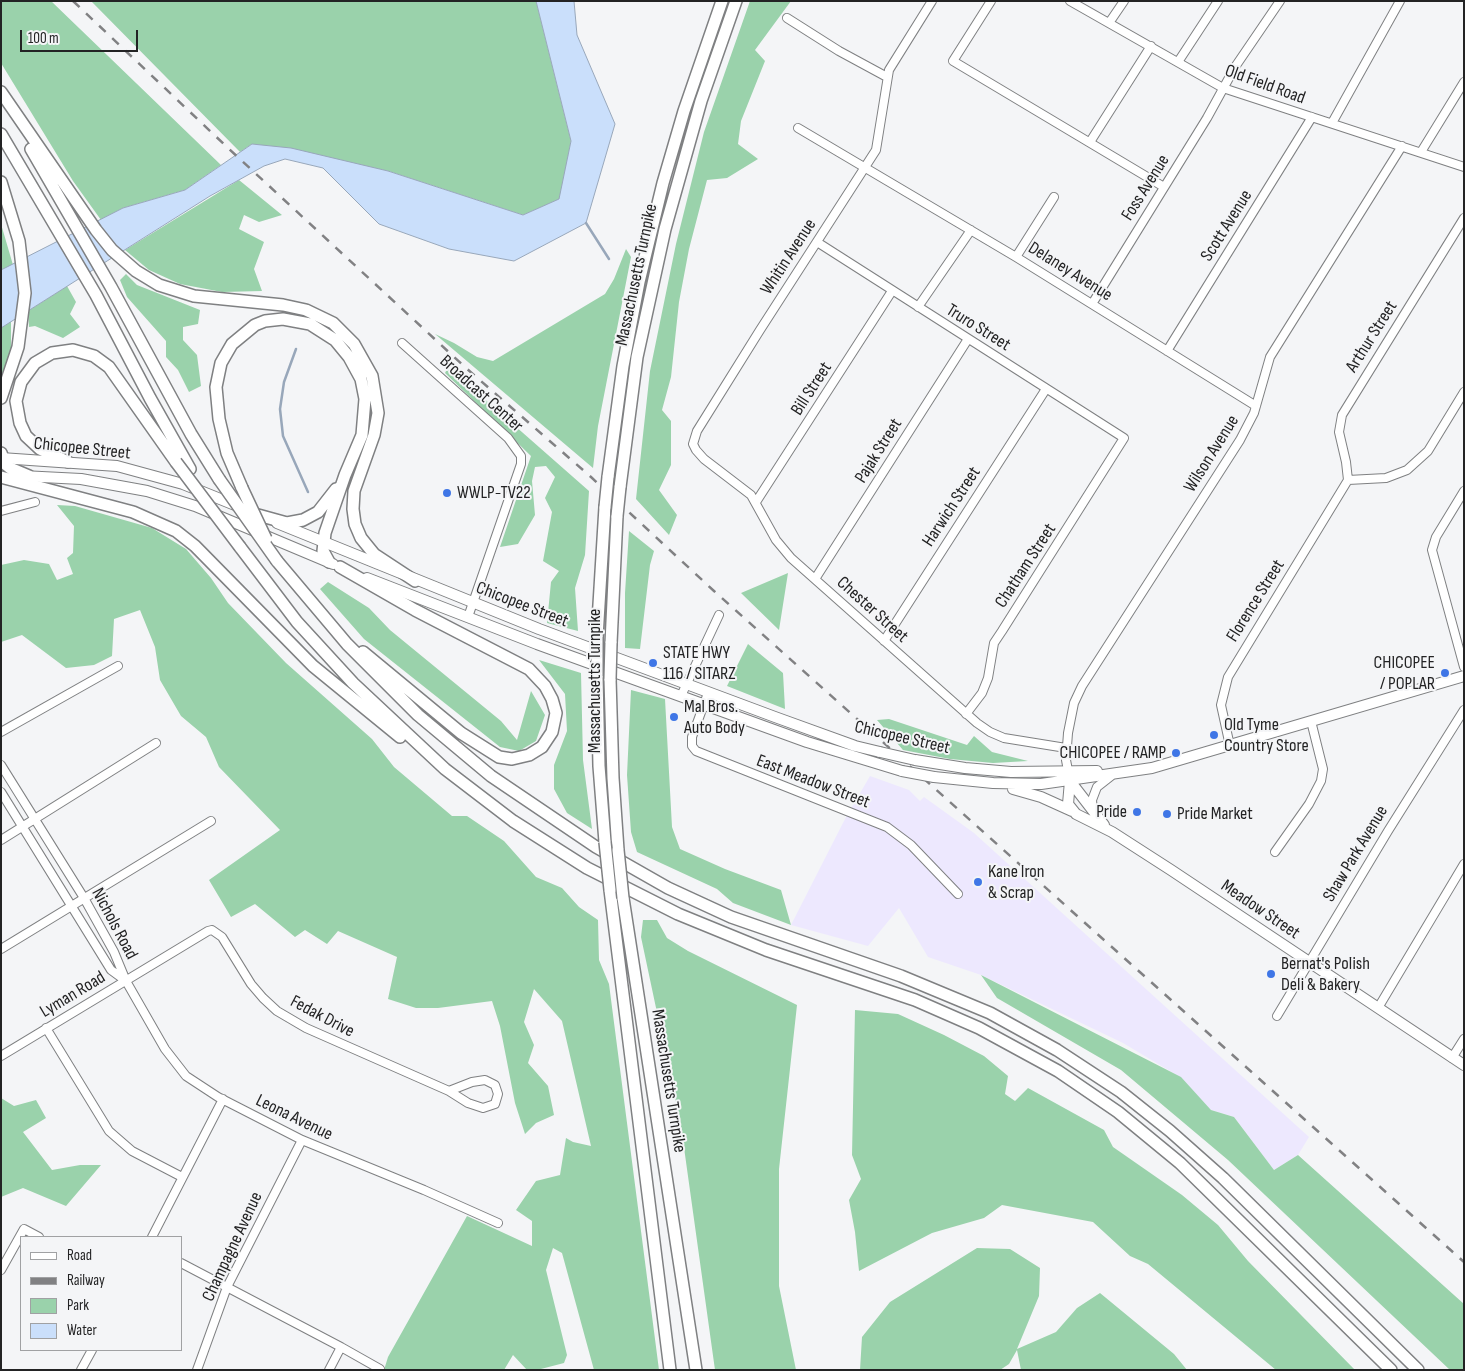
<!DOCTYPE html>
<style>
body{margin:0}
#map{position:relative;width:1465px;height:1371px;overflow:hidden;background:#f4f5f7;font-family:"Sofia Sans Condensed",sans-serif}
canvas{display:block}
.frame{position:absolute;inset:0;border:2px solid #232324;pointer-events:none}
.legend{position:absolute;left:20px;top:1236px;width:162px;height:115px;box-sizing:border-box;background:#f4f5f7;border:1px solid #a0a1a3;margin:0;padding:6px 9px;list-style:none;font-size:15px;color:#232324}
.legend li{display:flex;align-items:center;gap:10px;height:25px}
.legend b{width:25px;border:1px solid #a0a1a3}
.scale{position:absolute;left:20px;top:30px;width:118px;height:22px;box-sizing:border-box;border:2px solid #232324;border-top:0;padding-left:6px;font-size:15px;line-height:18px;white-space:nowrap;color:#232324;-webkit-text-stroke:4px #f4f5f7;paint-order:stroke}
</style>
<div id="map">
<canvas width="1465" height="1371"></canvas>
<div class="frame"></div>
<ul class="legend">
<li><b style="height:6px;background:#fff"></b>Road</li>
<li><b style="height:6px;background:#818183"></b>Railway</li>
<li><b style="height:14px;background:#9ad2ab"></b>Park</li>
<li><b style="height:14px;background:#cadffb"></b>Water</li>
</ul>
<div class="scale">100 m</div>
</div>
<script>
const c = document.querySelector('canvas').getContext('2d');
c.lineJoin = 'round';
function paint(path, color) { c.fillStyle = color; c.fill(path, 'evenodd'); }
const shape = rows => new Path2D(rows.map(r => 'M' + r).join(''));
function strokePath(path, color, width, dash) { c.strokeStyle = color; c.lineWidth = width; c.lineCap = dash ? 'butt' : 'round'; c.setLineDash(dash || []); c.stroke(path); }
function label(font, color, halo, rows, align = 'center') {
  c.font = font + ' "Sofia Sans Condensed",sans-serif'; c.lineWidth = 4; c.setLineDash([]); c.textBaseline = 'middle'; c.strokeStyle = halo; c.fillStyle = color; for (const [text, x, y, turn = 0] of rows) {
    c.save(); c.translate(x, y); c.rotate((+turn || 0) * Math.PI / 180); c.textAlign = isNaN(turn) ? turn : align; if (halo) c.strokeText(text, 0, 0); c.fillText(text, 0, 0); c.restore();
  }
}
paint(shape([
 [870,776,909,790,920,801,924,797,974,833,1309,1137,1298,1155,1274,1170,1234,1117,1211,1110,1180,1077,1123,1043,981,975,928,957,899,908,868,946,791,925,845,819]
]), '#ede8fe');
paint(shape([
 [1,1,51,1,221,165,185,190,123,208,101,220,73,181,1,63],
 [91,1,536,1,571,141,560,199,523,215,388,171,252,144,240,152],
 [750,1,791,1,755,50,765,61,741,121,738,144,758,159,727,178,707,180,689,249,679,302,671,377,662,410,671,421,671,465,659,490,677,515,669,535,636,499,650,371,676,244,704,132],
 [239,180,282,215,259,222,244,215,239,229,264,242,254,269,262,291,222,292,180,284,149,270,125,250],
 [1,224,13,265,1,270],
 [626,249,631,257,598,426,593,468,435,334,454,343,477,357,493,361,605,294,614,279],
 [126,274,137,285,200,310,198,324,183,327,183,340,197,355,201,386,189,392,178,370,166,357,166,341,127,297,120,280],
 [67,286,76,302,70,314,80,327,63,338,35,326,29,327,28,311],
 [11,321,11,352,1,382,1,328],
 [448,367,589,491,585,555,575,588,578,631,547,623,551,582,559,571,543,561,552,512,545,498,555,477,546,466,535,467,532,481,535,515,518,544,500,547,531,456,445,373],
 [57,505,75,506,152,528,186,549,211,578,228,603,286,663,372,739,394,767,452,816,467,816,504,841,536,877,562,888,579,907,598,920,599,960,609,984,659,1370,594,1370,562,1253,553,1248,546,1270,567,1355,564,1363,537,1370,527,1370,513,1355,504,1370,384,1370,388,1357,467,1216,532,1246,532,1221,516,1210,536,1181,560,1175,566,1138,573,1142,591,1146,562,1021,534,989,524,1022,534,1045,528,1063,548,1086,554,1115,536,1123,525,1134,515,1103,500,1026,492,1001,438,1008,416,1008,388,999,397,957,338,931,327,944,305,930,295,937,255,904,231,917,209,880,280,830,219,767,206,737,181,716,160,680,155,647,140,610,114,619,112,656,94,665,66,668,22,635,1,642,1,565,24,560,49,564,57,580,73,574,67,558,73,553,74,526],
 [629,531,654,551,650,565,640,649,625,648,625,593],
 [788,573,779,630,741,593],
 [328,582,369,608,390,630,501,721,517,740,531,691,545,715,536,741,519,751,500,747,364,639,320,589],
 [748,644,783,673,785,709,727,686],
 [539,660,581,673,583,760,592,829,567,813,554,789,554,765,567,731,565,694],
 [631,690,665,699,672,827,680,849,725,869,781,890,791,925,733,903,717,889,637,852,631,832,627,775],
 [889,719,967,745,974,736,992,752,1028,761,993,763,950,759,903,750,877,720],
 [643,920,657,920,667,938,688,951,797,1005,779,1169,779,1286,796,1370,715,1370,681,1126,641,937],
 [981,975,1181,1077,1211,1110,1234,1117,1274,1170,1298,1155,1464,1304,1464,1370,1450,1370,1228,1160,1121,1070,997,998],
 [855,1010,898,1014,944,1035,984,1056,1008,1076,1005,1094,1015,1101,1028,1088,1104,1130,1113,1147,1182,1195,1218,1225,1248,1261,1355,1370,1276,1370,1148,1264,1130,1256,1093,1222,1002,1205,984,1218,932,1233,859,1271,855,1232,849,1200,861,1179,852,1155],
 [1,1098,14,1106,36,1100,46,1118,23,1132,52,1170,80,1165,101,1165,66,1206,23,1188,1,1197],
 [977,1248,1010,1249,1040,1268,1039,1296,1017,1349,1056,1332,1077,1308,1100,1293,1174,1354,1187,1370,1021,1370,1017,1350,1009,1364,1000,1370,860,1370,862,1337,890,1302]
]), '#9ad2ab');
const water = shape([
 [536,1,574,1,577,35,615,124,586,223,514,261,449,249,379,224,323,168,285,159,264,166,210,196,1,328,1,270,123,208,185,190,252,144,291,148,388,171,523,215,559,199,571,141,536,1]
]);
paint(water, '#cadffb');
strokePath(water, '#98a7ba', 1);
strokePath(shape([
 [586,223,609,259],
 [296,349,284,382,280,409,283,436,308,492]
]), '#98a7ba', 2.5);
const minor = shape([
 [932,1,889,70,876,150,760,330,697,431,693,444,696,450,704,459,751,495,776,540,791,558,977,723,990,732,1004,738,1066,748],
 [991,1,953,61,1164,187],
 [1070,1,1223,88,1464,167],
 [787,18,839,51,887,77],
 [1109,23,1124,1],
 [1178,62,1218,1],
 [1332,123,1400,1],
 [798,128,1016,257,1256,406],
 [1090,142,1151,46],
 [1421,152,1464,82],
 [817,242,1124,438,1002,631,994,643,988,678,982,693,966,714],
 [1016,257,1054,197],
 [1092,304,1207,118,1235,67,1280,1],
 [918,307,971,230],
 [402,343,508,438,521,456,521,464,468,617],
 [1167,351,1312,117],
 [1348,480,1346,462,1339,432,1342,415,1464,218],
 [1348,480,1386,478,1407,470,1428,451,1464,392],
 [1464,491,1436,537,1432,550,1464,667],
 [756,502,892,291],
 [1,511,35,502],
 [815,579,968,339],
 [884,641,1046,389],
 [708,693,692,737,692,746,696,751,887,827,911,845,958,894],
 [681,696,719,615],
 [1,732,118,666],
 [1230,746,1221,705,1228,677,1348,480],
 [1,765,84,898,114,952,126,981,165,1049,186,1076,218,1097,302,1140,424,1190,498,1223],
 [1069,776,1066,760,1068,733,1074,703,1082,686,1240,440,1254,413,1270,357,1402,146],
 [1,792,111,970,126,981],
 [1093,811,1092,800,1097,787,1111,776],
 [1,840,156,743],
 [1275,852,1309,804,1321,781,1323,769,1311,721],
 [1,949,211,821],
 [1378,1008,1464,864],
 [1277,1016,1388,831,1464,710],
 [46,1028,109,1131,132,1151,182,1177],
 [1,1056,208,931,212,930,222,937,251,984,263,998,277,1011,306,1028,449,1091,472,1082,485,1080,495,1085,498,1094,495,1104,483,1108,468,1103,449,1091],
 [1452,1058,1464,1039],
 [152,1237,223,1099],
 [181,1263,341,1347,329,1370],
 [1,1270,24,1229,39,1237],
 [341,1347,380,1369],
 [81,1370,92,1350],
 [197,1370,227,1287,302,1140]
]);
const major = shape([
 [1,458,117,466,183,484,240,507],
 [22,476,81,479,147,491,195,506,333,564],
 [277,523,539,629,775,717,855,746,880,752],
 [367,578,537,644,807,742,902,771],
 [915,760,965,768,1011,772,1097,771],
 [934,777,993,783,1041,784,1152,768,1464,676],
 [1070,781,1068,804,1076,814,1112,832,1171,870,1464,1065],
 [1070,781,1104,825],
 [1013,789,1041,797,1072,811]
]);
const highway = shape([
 [1,92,96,230,112,250,136,271,159,285,194,296,283,305,306,310,333,323,354,344,372,376,378,413,374,435,354,491,353,509,355,524,361,538,374,554,415,581],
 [1,134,96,295,150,398,190,469],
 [31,149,111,287,191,434,219,479],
 [1,182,19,241,25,293,18,347,1,398],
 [1,453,5,464,10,468,29,476],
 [68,462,40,449,26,436,20,423,16,401,21,382,35,363,52,353,73,350,94,356,109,367,176,462],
 [1,477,133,512,176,531,195,546,313,666,400,737],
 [608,477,623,366,639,282,663,183,684,111,722,1],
 [620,487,637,357,665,229,701,101,736,1],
 [242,488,227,453,219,419,216,387,221,363,232,344,255,325,265,321,283,319,310,324,335,340,349,357,361,379,365,399,362,435,345,475,325,533,323,551,329,562],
 [258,515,287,523,303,520,318,512,336,489],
 [240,547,297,622,353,683,445,769,513,821,587,868,678,914,766,950,915,1000,979,1028,1058,1071,1118,1112,1180,1163,1391,1370],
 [277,561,347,644,418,715,491,776,596,847,668,888,731,917,901,976,990,1013,1057,1050,1121,1092,1170,1131,1223,1178,1418,1370],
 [340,567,415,610,529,669,545,686,552,699,556,713,552,732,542,747,529,755,512,759,499,757,461,733,363,652],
 [597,637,605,507],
 [611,643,617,516],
 [597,676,599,766,605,842],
 [610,679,613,778,618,850],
 [610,890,670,1370],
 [623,898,696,1370]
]);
strokePath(minor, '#7f8082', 10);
strokePath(major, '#7f8082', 12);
strokePath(highway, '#7f8082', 14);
strokePath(minor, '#fff', 8);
strokePath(major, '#fff', 10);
strokePath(highway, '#fff', 11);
strokePath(shape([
 [73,1,228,148,466,368,591,477,714,591,1464,1262]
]), '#818183', 2.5, [9, 9]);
const majorBridge = shape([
 [880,752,915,760],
 [902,771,934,777]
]);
const highwayBridge = shape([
 [176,462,240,547],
 [219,479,277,561],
 [242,488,266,539],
 [605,507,608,477],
 [617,516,620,487],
 [597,676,597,637],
 [610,679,611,643],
 [605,842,610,890],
 [618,850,623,898]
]);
strokePath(majorBridge, '#7f8082', 12, []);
strokePath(highwayBridge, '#7f8082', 14, []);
strokePath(majorBridge, '#fff', 10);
strokePath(highwayBridge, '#fff', 11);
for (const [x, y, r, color] of [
 [447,493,5,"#3f76e6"],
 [653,663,5,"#3f76e6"],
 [1445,673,5,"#3f76e6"],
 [674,717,5,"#3f76e6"],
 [1214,735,5,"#3f76e6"],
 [1176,753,5,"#3f76e6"],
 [1137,812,5,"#3f76e6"],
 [1167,814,5,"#3f76e6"],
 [978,882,5,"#3f76e6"],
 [1271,974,5,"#3f76e6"]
]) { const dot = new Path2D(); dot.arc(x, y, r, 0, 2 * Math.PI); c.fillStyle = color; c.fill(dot); strokePath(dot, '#f4f5f7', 2); }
label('18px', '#232324', '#f4f5f7', [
 ["Old Field Road",1265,85,20],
 ["Foss Avenue",1146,188,-58],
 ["Scott Avenue",1227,226,-58],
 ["Whitin Avenue",789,257,-57],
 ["Delaney Avenue",1070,272,32],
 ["Massachusetts Turnpike",637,275,-78],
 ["Truro Street",978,328,32],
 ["Arthur Street",1372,337,-58],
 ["Bill Street",812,389,-57],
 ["Broadcast Center",481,394,42],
 ["Chicopee Street",82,449,6],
 ["Pajak Street",879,451,-58],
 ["Wilson Avenue",1212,454,-58],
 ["Harwich Street",952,507,-57],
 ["Chatham Street",1026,566,-57],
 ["Florence Street",1256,601,-58],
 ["Chicopee Street",522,605,21],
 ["Chester Street",872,610,42],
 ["Massachusetts Turnpike",595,681,-90],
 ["Chicopee Street",902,738,13],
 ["East Meadow Street",813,782,21],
 ["Shaw Park Avenue",1356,854,-59],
 ["Meadow Street",1260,910,34],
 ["Nichols Road",114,924,62],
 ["Lyman Road",73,995,-31],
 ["Fedak Drive",322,1017,28],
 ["Massachusetts Turnpike",668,1081,81],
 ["Leona Avenue",294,1118,26],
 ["Champagne Avenue",233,1247,-65]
]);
label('18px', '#232324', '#f4f5f7', [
 ["WWLP-TV22",457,493],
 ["STATE HWY",663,653],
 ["116 / SITARZ",663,674],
 ["CHICOPEE",1435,663,"right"],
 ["/ POPLAR",1435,684,"right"],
 ["Mal Bros.",684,707],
 ["Auto Body",684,728],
 ["Old Tyme",1224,725],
 ["Country Store",1224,746],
 ["CHICOPEE / RAMP",1166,753,"right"],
 ["Pride",1127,812,"right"],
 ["Pride Market",1177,814],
 ["Kane Iron",988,872],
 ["& Scrap",988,893],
 ["Bernat's Polish",1281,964],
 ["Deli & Bakery",1281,985]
], 'left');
</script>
